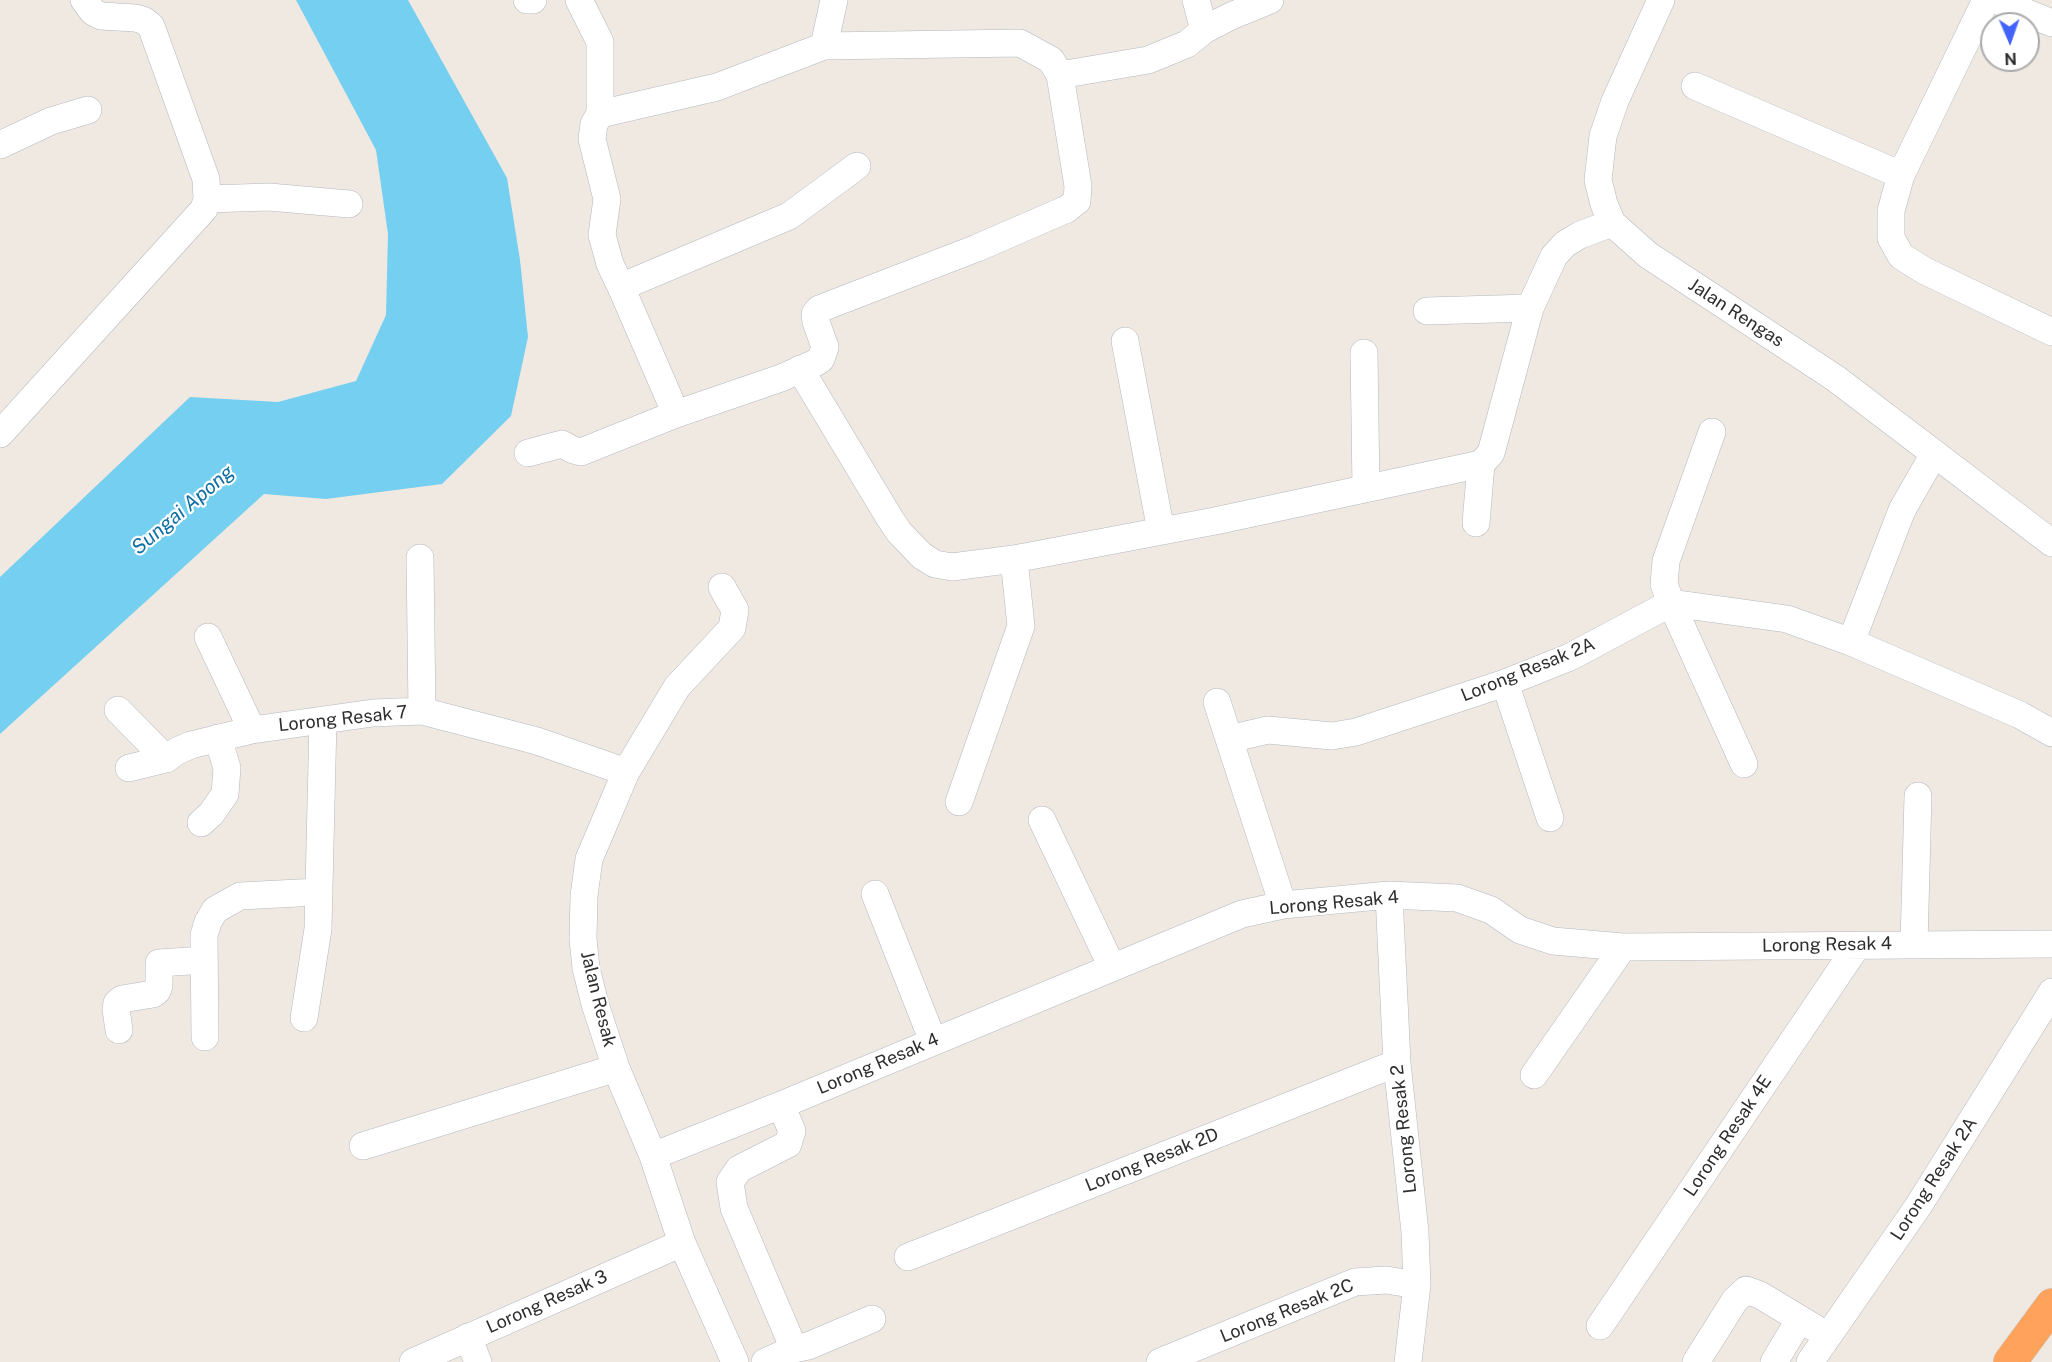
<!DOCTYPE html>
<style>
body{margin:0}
#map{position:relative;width:2052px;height:1362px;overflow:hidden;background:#efe9e1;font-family:"Public Sans",sans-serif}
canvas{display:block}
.north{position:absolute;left:1980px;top:12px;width:60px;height:60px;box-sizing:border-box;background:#fff;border:2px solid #ababab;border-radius:50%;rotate:178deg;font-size:16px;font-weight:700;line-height:24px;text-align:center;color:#2e2e2e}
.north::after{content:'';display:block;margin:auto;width:21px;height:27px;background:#4264fb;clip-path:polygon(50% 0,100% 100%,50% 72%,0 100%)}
</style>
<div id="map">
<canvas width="2052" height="1362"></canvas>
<div class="north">N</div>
</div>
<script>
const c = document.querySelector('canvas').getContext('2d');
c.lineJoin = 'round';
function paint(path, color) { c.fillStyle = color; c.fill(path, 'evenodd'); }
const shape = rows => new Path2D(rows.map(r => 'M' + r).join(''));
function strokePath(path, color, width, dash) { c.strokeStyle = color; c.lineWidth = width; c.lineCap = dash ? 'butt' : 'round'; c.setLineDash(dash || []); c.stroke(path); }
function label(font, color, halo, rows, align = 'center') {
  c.font = font + ' "Public Sans",sans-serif'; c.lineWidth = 4.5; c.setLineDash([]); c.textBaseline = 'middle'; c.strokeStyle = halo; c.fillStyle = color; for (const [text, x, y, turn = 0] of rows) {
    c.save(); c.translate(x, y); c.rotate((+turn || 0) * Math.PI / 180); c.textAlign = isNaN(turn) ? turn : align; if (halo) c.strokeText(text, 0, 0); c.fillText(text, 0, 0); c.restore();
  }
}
paint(shape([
 [296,0,408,0,507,178,520,260,528,337,511,416,442,484,326,499,264,494,0,734,0,577,190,397,278,402,356,381,386,315,388,234,376,150]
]), '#75cff0');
const minor = shape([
 [527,0,533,0],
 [579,0,600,42,600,114,594,124,592,139,607,199,602,235,610,264,621,287,676,414],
 [1196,0,1204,30],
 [1661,0,1615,101,1603,136,1598,180,1604,204,1612,223,1648,255,1835,378,2052,543],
 [1986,0,1901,175,1891,211,1891,238,1901,256,1925,271,2052,332],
 [1995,0,2052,23],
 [824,46,1020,43,1051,60,1060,75,1148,60,1187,44,1204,30,1231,16,1270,0],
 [1695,86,1901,175],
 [600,114,717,87,824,46,834,0],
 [0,145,51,121,88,110],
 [207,199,269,197,349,204],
 [621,287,789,216,857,166],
 [1427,311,1530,308],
 [1125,341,1161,531],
 [1364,353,1366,488],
 [800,369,889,517,899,532,922,556,935,564,952,567,1014,559,1215,521,1481,464,1491,453,1530,308,1554,256,1565,244,1580,235,1612,223],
 [1712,432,1666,561,1664,584,1671,603,1744,764],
 [0,434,204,209,207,199,206,179,151,26,143,20,135,18,101,16,93,12,84,0],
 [528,453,562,444,573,450,581,452,676,414,781,378,815,363,821,359,825,347,816,322,815,314,819,309,977,248,1067,209,1077,201,1078,186,1060,75],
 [1476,523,1481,464],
 [420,558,422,711],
 [722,587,735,610,732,628,677,687,626,772,589,859,584,896,583,939,586,968,595,1004,616,1068,653,1156,682,1243,735,1362],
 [208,637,252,730],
 [1851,642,1902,510,1934,454],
 [1505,683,1550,818],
 [1217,702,1283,905],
 [118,710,166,759],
 [1229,739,1268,730,1332,736,1356,732,1505,683,1570,657,1671,603,1787,619,1851,642,2020,715,2052,733],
 [129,768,166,759,177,751,191,745,252,730,373,713,422,711,537,741,626,772],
 [959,802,1021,626,1014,559],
 [1042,820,1112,967],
 [201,823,211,814,225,794,227,768,218,738],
 [875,894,933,1041],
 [1389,895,1397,1063,1415,1232,1417,1285,1408,1362],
 [1914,944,1918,796],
 [304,1018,318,929,323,720],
 [119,1030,116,1009,117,1003,122,999,153,994,157,991,159,986,159,963,204,960],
 [205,1037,204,935,208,922,215,910,240,896,318,892],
 [1534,1075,1623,947],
 [781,1105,792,1131,788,1144,739,1169,730,1182,734,1208,794,1349,808,1346,872,1319],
 [363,1146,616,1068],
 [653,1156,781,1105,1242,914,1283,905,1389,895,1457,898,1491,910,1520,930,1553,941,1623,947,2052,944],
 [908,1257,1397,1063],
 [1600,1326,1857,946],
 [468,1337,478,1362],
 [413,1362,682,1243],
 [765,1362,794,1349],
 [1160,1362,1355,1282,1386,1280,1417,1285],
 [1696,1362,1735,1300,1746,1290,1760,1295,1828,1336],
 [1774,1362,1800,1319],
 [1810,1362,1919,1205,2052,992]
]);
const highway = shape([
 [2010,1362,2052,1305]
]);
strokePath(minor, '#b4b7c1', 28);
strokePath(highway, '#c9c9c9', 34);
strokePath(minor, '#fff', 27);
strokePath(highway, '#ffa35c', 33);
label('18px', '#2e2e2e', '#fff', [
 ["Jalan Rengas",1736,313,33],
 ["Lorong Resak 2A",1528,670,-22],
 ["Lorong Resak 7",343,719,-6],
 ["Lorong Resak 4",1334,903,-5],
 ["Lorong Resak 4",1827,945,-1],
 ["Jalan Resak",598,999,76],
 ["Lorong Resak 4",878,1064,-23],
 ["Lorong Resak 2",1404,1129,-96],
 ["Lorong Resak 4E",1728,1136,-56],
 ["Lorong Resak 2D",1152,1160,-22],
 ["Lorong Resak 2A",1934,1179,-57],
 ["Lorong Resak 3",547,1302,-24],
 ["Lorong Resak 2C",1287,1311,-22]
]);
label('italic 20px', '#0d6fa3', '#fff', [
 ["Sungai Apong",183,510,-40]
]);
</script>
